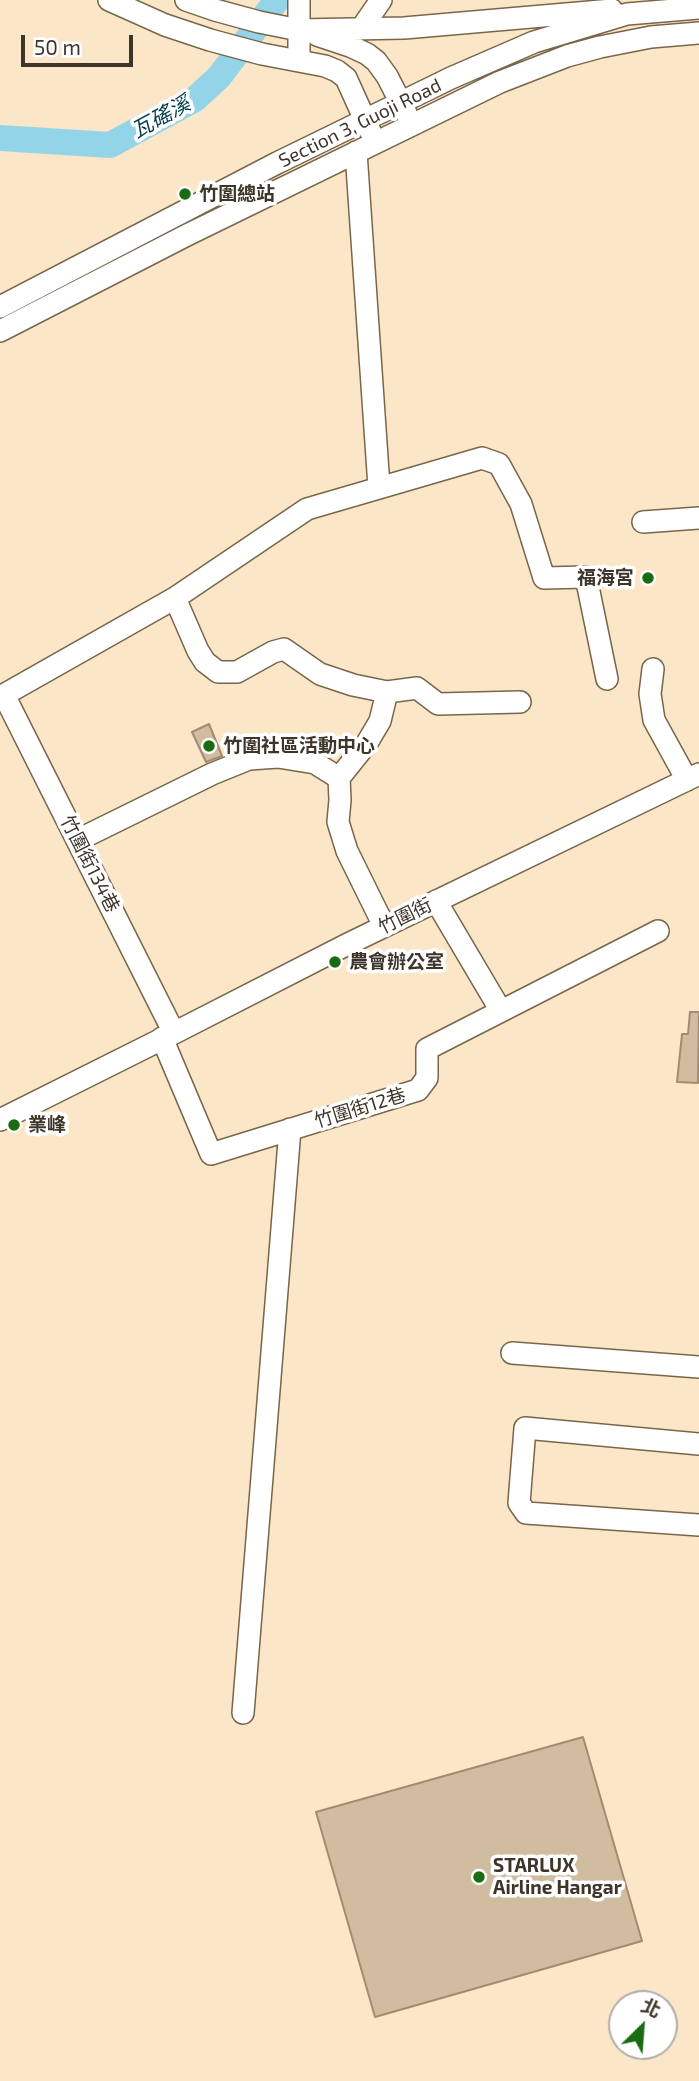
<!DOCTYPE html>
<meta charset="utf-8">
<style>
body{margin:0}
#map{position:relative;width:699px;height:2081px;overflow:hidden;background:#fce6c8;font-family:"Exo 2","Noto Sans TC",sans-serif}
canvas{display:block}
.north{position:absolute;left:608px;top:1990px;width:70px;height:70px;box-sizing:border-box;background:#fff;border:2px solid #b1aea9;border-radius:50%;rotate:25deg;font-size:19px;font-weight:700;line-height:28px;text-align:center;color:#3d3529}
.north::after{content:'';display:block;margin:auto;width:24px;height:32px;background:#196c12;clip-path:polygon(50% 0,100% 100%,50% 72%,0 100%)}
.scale{position:absolute;left:21px;top:35px;width:112px;height:32px;box-sizing:border-box;border:4px solid #3d3529;border-top:0;padding-left:9px;font-size:21px;line-height:24px;white-space:nowrap;color:#3d3529;-webkit-text-stroke:5px #fff;paint-order:stroke}
</style>
<div id="map">
<canvas width="699" height="2081"></canvas>
<div class="north">北</div>
<div class="scale">50 m</div>
</div>
<script>
const c = document.querySelector('canvas').getContext('2d');
c.lineJoin = 'round';
const shape = rows => new Path2D(rows.map(r => 'M' + r).join(''));
function strokePath(path, color, width, dash) { c.strokeStyle = color; c.lineWidth = width; c.lineCap = dash ? 'butt' : 'round'; c.setLineDash(dash || []); c.stroke(path); }
function paint(path, color) { c.fillStyle = color; c.fill(path, 'evenodd'); }
function label(font, color, halo, rows, align = 'center') {
  c.font = font + ' "Exo 2","Noto Sans TC",sans-serif'; c.lineWidth = 7; c.setLineDash([]); c.textBaseline = 'middle'; c.strokeStyle = halo; c.fillStyle = color; for (const [text, x, y, turn = 0] of rows) {
    c.save(); c.translate(x, y); c.rotate((+turn || 0) * Math.PI / 180); c.textAlign = isNaN(turn) ? turn : align; if (halo) c.strokeText(text, 0, 0); c.fillText(text, 0, 0); c.restore();
  }
}
strokePath(shape([
 [0,138,110,145,195,99,219,77,277,0]
]), '#94d4e9', 26);
const building = shape([
 [209,724,222,756,206,762,192,732,209,724],
 [690,1012,699,1012,698,1083,677,1082,682,1034,688,1034,690,1012],
 [583,1737,642,1941,375,2017,316,1812,583,1737]
]);
paint(building, '#d0bc9e');
strokePath(building, '#a08d71', 2);
const minor = shape([
 [109,0,165,25,210,40,262,54,325,66,337,71,346,78,370,131],
 [186,0,215,10,259,22,299,30,404,28,612,10],
 [361,29,381,0],
 [317,35,350,46,367,54,376,61,387,76,406,113],
 [299,61,299,0],
 [356,152,379,487],
 [0,307,277,163,451,78,534,42,627,14,699,8],
 [0,331,187,235,500,82,567,56,600,47,651,37,699,33],
 [643,522,699,518],
 [175,598,198,651,205,662,218,672,237,672,273,652,284,649,320,674,353,685,387,692,417,688,438,704,520,702],
 [653,669,650,694,654,720,687,780],
 [4,695,174,1033],
 [0,697,175,598,307,509,482,458,499,464,521,504,544,578,586,577,607,679],
 [339,778,367,743,380,721,387,692],
 [78,840,212,774,249,759,278,757,315,763,339,778,340,800,338,822,347,851,384,926],
 [436,901,501,1011],
 [162,1038,211,1154,418,1090,427,1078,427,1049,658,931],
 [0,1120,174,1033,348,944,699,774],
 [512,1353,699,1367],
 [699,1444,525,1428,519,1503,526,1513,699,1525],
 [243,1713,290,1129]
]);
strokePath(minor, '#78664b', 24);
strokePath(minor, '#fff', 21);
for (const [x, y, r, color] of [
 [185,194,7,"#196c12"],
 [648,578,7,"#196c12"],
 [209,746,7,"#196c12"],
 [335,962,7,"#196c12"],
 [14,1125,7,"#196c12"],
 [479,1877,7,"#196c12"]
]) { const dot = new Path2D(); dot.arc(x, y, r, 0, 2 * Math.PI); c.fillStyle = color; c.fill(dot); strokePath(dot, '#fff', 2.5); }
label('19px', '#3d3529', '#fff', [
 ["Section 3, Guoji Road",360,123,-26],
 ["竹圍街134巷",90,864,63],
 ["竹圍街",405,916,-26],
 ["竹圍街12巷",360,1108,-17]
]);
label('bold 19px', '#3d3529', '#fff', [
 ["竹圍總站",199,194],
 ["福海宮",634,578,"right"],
 ["竹圍社區活動中心",223,746],
 ["農會辦公室",349,962],
 ["業峰",28,1125],
 ["STARLUX",493,1866],
 ["Airline Hangar",493,1888]
], 'left');
label('italic 21px', '#003c4b', '#fff', [
 ["瓦磘溪",161,117,-29]
]);
</script>
